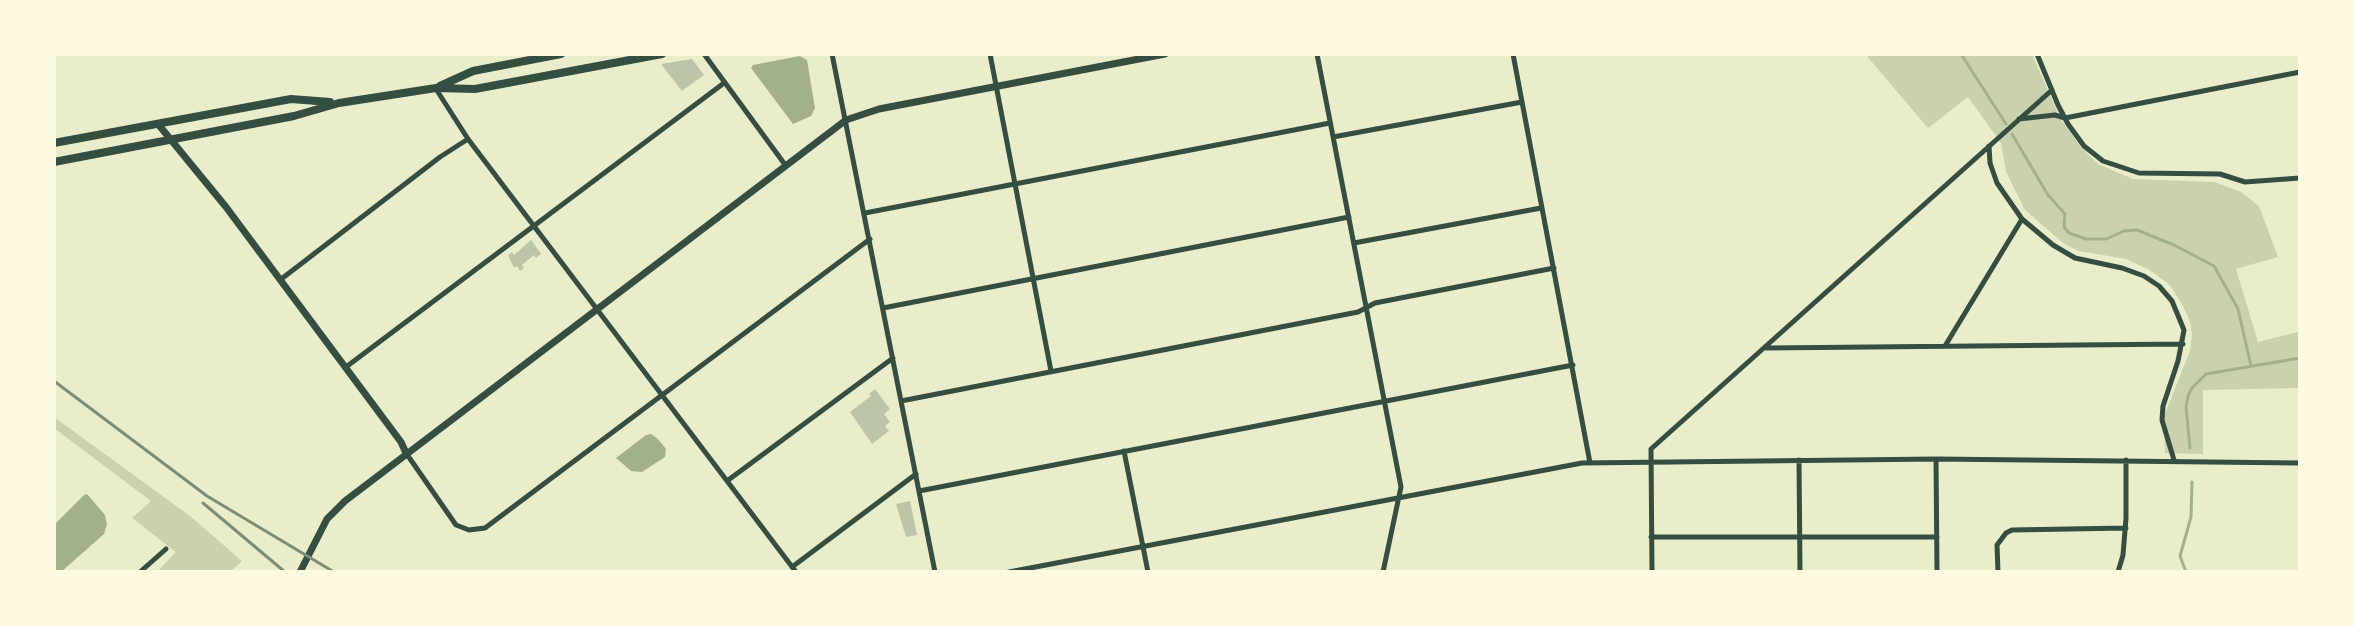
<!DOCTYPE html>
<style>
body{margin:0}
#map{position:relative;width:2354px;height:626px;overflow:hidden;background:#e9edc9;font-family:"Archivo Narrow",sans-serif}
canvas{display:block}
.frame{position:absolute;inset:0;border:56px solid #fefae0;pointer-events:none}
</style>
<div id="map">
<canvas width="2354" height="626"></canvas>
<div class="frame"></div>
</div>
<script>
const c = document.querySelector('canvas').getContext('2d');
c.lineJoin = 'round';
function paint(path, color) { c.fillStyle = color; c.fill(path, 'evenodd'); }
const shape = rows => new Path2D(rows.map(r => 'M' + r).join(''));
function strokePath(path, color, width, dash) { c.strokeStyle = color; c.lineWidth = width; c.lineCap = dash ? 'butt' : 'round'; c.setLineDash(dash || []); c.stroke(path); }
paint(shape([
 [1865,54,2032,54,2060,118,2080,146,2098,164,2133,179,2214,182,2241,192,2259,206,2278,257,2236,269,2258,342,2298,332,2300,388,2203,390,2203,454,2165,453,2164,416,2190,351,2192,335,2190,321,2182,304,2169,284,2148,269,2126,259,2079,251,2063,243,2025,210,2006,172,2001,143,1968,97,1928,128],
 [54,417,190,516,242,561,230,572,157,572,176,552,132,518,151,501,54,428]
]), '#cad2ad');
paint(shape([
 [800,56,807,60,815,108,811,116,793,124,751,68,753,65],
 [651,434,658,439,666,449,665,457,642,472,631,471,616,458,646,435],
 [87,494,105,515,107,524,104,534,61,572,54,572,54,525,84,495]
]), '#a3b18a');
strokePath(shape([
 [1961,54,2006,124],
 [2012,134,2048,195,2065,214,2064,227,2069,233,2086,239,2106,239,2124,231,2137,230,2174,245,2214,266,2238,309,2251,366],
 [2190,448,2186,407,2188,396,2192,388,2206,374,2300,358],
 [2186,572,2180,556,2191,517,2192,482]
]), '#a3b18a', 3);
paint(shape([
 [692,59,704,75,682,91,661,64],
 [531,240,541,254,536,258,534,255,522,265,524,268,520,271,517,266,514,268,508,255,512,252,514,255],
 [875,389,890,409,884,414,890,422,885,426,889,431,872,444,850,412,871,396,869,394],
 [910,501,917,535,906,537,896,504]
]), '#bcc5a7');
strokePath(shape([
 [704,54,786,166],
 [832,54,935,572],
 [990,54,1051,371],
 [1317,54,1401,487,1383,572],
 [1513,54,1590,463],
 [2037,54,2058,105,2068,124,2084,146,2103,161,2139,173,2220,174,2245,182,2300,178],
 [436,89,468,139,796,572],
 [2019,119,2055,115,2065,118,2300,72],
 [1333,137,1522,102],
 [1989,146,1990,163,1997,183,2022,219,2053,245,2075,258,2122,268,2144,276,2159,286,2172,301,2184,330,2178,361,2163,406,2162,420,2174,460],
 [865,213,1330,123],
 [1354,243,1541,208],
 [280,280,440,157,468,139],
 [883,308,1349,217],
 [1945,346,2022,219],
 [1766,348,2183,344],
 [346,367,724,83],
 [901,401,1358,312,1375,303,1554,268],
 [1124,451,1148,572],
 [406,453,456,525,469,530,485,528,870,239],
 [1936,459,1937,572],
 [1799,460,1800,572],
 [727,481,893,358],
 [919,491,1573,365],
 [1651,537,1937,537],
 [792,567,916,474],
 [140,572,166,549],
 [1009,572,1582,463,1936,459,2300,463],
 [1652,572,1651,449,2052,90],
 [1998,572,1997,545,2006,533,2012,530,2126,528],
 [2118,572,2123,555,2126,518,2126,460]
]), '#344e41', 5);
strokePath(shape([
 [158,124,226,207,401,442,406,453],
 [300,572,327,519,345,501,846,120,879,109,1165,54]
]), '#344e41', 7);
strokePath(shape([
 [440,86,473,71,561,54],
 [54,143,291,99,330,102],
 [54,162,294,116,339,103,436,88,475,89,662,54]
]), '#344e41', 8);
strokePath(shape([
 [54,381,207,496,334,572],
 [203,503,285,572]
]), '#7c8e77', 3);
</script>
